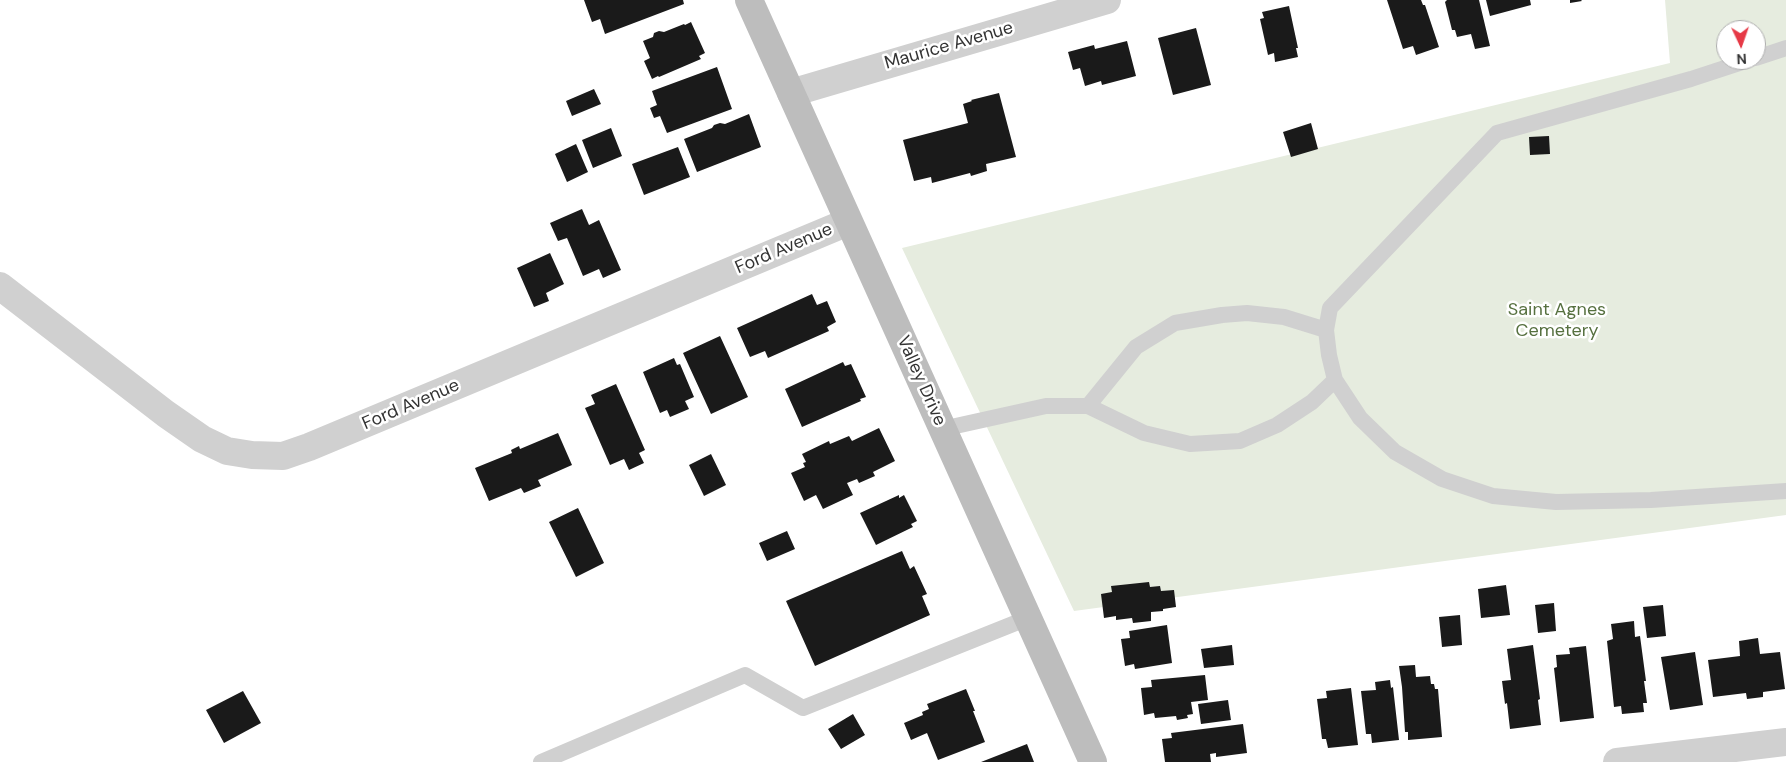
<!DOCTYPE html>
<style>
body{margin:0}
#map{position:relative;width:1786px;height:762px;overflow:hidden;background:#fff;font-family:"DM Sans",sans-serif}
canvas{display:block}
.north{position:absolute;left:1716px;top:20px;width:50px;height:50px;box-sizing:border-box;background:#fff;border:1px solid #adadad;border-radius:50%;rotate:177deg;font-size:14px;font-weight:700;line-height:20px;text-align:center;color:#333}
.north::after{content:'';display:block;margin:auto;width:18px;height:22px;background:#e63946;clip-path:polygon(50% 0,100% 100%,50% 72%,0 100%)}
</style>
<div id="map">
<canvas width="1786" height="762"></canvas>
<div class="north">N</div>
</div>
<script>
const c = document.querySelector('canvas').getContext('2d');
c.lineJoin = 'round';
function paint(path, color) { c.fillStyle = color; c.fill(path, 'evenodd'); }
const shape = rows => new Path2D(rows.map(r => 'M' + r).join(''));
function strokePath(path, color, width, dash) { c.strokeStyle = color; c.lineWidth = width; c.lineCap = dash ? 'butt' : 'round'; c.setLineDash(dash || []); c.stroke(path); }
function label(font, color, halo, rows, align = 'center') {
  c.font = font + ' "DM Sans",sans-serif'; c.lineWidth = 5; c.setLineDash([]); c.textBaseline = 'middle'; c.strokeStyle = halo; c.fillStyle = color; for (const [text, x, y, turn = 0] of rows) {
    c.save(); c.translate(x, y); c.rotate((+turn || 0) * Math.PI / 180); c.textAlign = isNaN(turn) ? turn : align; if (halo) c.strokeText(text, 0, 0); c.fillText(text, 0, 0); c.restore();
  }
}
paint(shape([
 [1665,0,1786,0,1786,515,1074,611,902,248,1670,63],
 [1726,30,1756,30,1756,60,1726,60]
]), '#e6ecdf');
paint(shape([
 [584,0,683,0,684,4,605,34,600,19,592,22],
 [1387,0,1421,0,1423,5,1425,5,1439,47,1416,55,1413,46,1403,49],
 [1447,0,1479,0,1490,46,1475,49,1471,34,1457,37,1455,30,1452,30,1445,2],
 [1486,0,1530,0,1531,5,1490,16],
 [1570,0,1581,0,1582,1,1570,3],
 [1289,6,1298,48,1296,48,1298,57,1275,62,1274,53,1268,55,1260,19,1264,18,1262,12],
 [691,22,705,53,699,56,701,59,659,77,658,76,652,79,644,61,650,58,643,41,653,37,654,33,659,31,664,32,684,24,685,25],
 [1196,28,1211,85,1173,95,1158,38],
 [1127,41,1136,76,1102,85,1101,81,1085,86,1080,68,1073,70,1068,52,1094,45,1095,49],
 [717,67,732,109,667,133,660,116,654,118,650,108,657,105,652,91],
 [594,89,601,104,572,116,566,101],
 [999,93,1016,157,986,164,987,171,971,176,970,173,932,183,931,177,914,181,903,140,968,123,963,104,972,101,971,100],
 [749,114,761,147,697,172,684,139,712,128,714,125,720,123,725,124],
 [1311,123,1318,149,1291,157,1283,132],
 [611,128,622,156,593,168,582,140],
 [1549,136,1550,154,1530,155,1529,137],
 [576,144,588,172,567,182,555,154],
 [678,147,690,177,644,195,632,164],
 [582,209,589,225,599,220,621,270,603,278,599,269,583,276,567,238,558,241,550,223],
 [550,253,564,284,546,293,549,301,534,307,517,268],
 [812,294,817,305,827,301,836,322,827,327,829,331,768,358,765,351,750,357,737,328],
 [720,336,748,397,711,414,683,353],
 [674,358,677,365,680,364,694,397,685,401,689,409,670,417,667,410,660,413,643,372],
 [843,362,845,366,851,364,866,397,860,399,861,401,802,427,785,389],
 [616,384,645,450,639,453,644,463,629,470,624,459,610,465,585,408,595,404,591,395],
 [879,428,895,461,873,472,875,476,859,483,857,479,847,483,853,495,823,509,816,495,804,501,791,473,805,467,803,463,806,462,802,454,829,441,830,444,849,436,852,441],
 [558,433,572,465,538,480,541,486,524,493,521,488,489,501,475,468,512,453,511,450,519,446,520,449],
 [711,454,726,485,704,496,689,465],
 [899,495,899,498,904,495,917,521,911,524,913,527,876,545,860,513],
 [578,508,604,563,576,577,549,522],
 [787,531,795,549,767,561,759,543],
 [902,551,910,569,914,566,927,594,922,596,930,615,815,666,786,601],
 [1149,582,1150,587,1160,586,1161,591,1174,590,1176,607,1163,609,1163,611,1151,612,1151,621,1133,623,1132,618,1116,620,1116,616,1104,618,1101,594,1112,592,1111,586],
 [1506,585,1510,615,1481,618,1478,589],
 [1554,603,1556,631,1538,633,1535,605],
 [1663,605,1666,636,1647,638,1643,607],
 [1460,615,1462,645,1442,647,1439,617],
 [1634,621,1635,637,1640,636,1646,681,1644,681,1647,703,1643,703,1644,712,1622,714,1621,706,1614,707,1607,641,1613,639,1611,624],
 [1167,625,1172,663,1135,669,1134,664,1125,666,1121,639,1130,638,1129,631],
 [1758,638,1760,654,1780,652,1785,689,1763,692,1763,697,1747,699,1746,693,1713,697,1708,660,1740,656,1739,641],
 [1232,645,1234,665,1204,668,1201,649],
 [1533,645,1540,699,1538,700,1541,725,1510,729,1507,703,1505,704,1502,681,1511,680,1507,649],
 [1586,646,1594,718,1560,722,1554,668,1557,667,1556,655,1570,654,1569,648],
 [1695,652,1703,705,1670,710,1661,657],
 [1415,665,1416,677,1430,676,1431,684,1434,684,1435,689,1438,689,1442,737,1408,740,1408,732,1405,732,1402,687,1399,666],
 [1205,675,1208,700,1191,702,1193,714,1187,715,1188,718,1177,720,1176,716,1155,718,1154,713,1144,715,1141,688,1152,687,1151,680],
 [1390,680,1391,688,1393,687,1399,740,1372,743,1371,734,1366,734,1361,691,1376,690,1375,682],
 [1351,688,1358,745,1328,748,1326,739,1322,739,1317,699,1327,698,1326,691],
 [966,689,975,711,973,711,985,742,938,760,927,733,911,740,904,723,923,715,922,712,929,709,927,704],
 [243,691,261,723,224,743,206,710],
 [1228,700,1231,720,1201,724,1198,704],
 [853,714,865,735,841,749,828,729],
 [1243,724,1247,753,1216,757,1216,753,1210,754,1211,762,1165,762,1162,739,1172,738,1171,733],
 [1027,744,1034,762,981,762]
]), '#1a1a1a');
strokePath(shape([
 [1756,58,1786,48],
 [1749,60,1691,79,1497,133,1330,308,1326,330,1329,355,1335,380,1360,418,1395,452,1442,479,1493,496,1556,502,1651,500,1786,491],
 [1088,406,1136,347,1175,323,1222,315,1247,313,1284,317,1326,330],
 [942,429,1046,406,1088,406,1144,433,1190,444,1240,441,1277,425,1312,402,1335,380],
 [541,762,745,675,803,708,1028,618]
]), '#d0d0d0', 16);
strokePath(shape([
 [791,93,1107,0],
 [0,286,166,414,202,439,227,451,252,455,283,456,309,447,848,222],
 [1617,762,1786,742]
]), '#d0d0d0', 28);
strokePath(shape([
 [749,0,1093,762]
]), '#bdbdbd', 28);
label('18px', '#333', '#fff', [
 ["Maurice Avenue",949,46,-16],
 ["Ford Avenue",784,249,-23],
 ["Valley Drive",921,381,66],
 ["Ford Avenue",411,405,-23]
]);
label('18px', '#56703f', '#fff', [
 ["Saint Agnes",1557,310],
 ["Cemetery",1557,331]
]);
</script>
